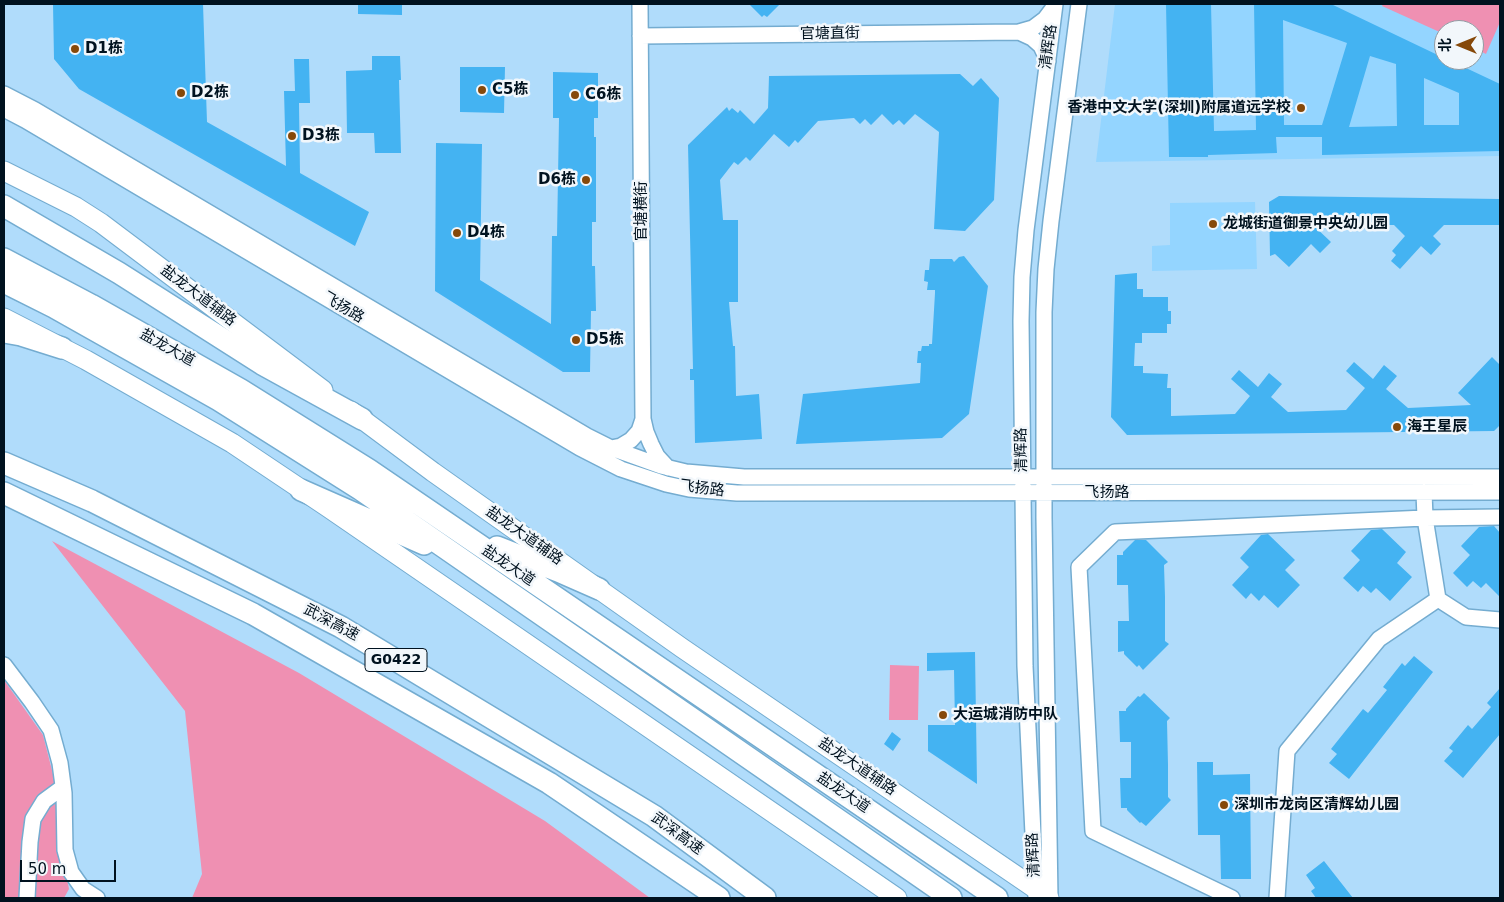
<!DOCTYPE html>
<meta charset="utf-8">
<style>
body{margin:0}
#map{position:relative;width:1504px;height:902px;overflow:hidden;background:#b0dcfb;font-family:"DejaVu Sans","Noto Sans SC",sans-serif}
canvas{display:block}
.frame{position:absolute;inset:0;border:5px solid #00121f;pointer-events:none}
.north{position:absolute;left:1434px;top:20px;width:50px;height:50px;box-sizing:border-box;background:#f2f7fb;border:1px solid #919ba3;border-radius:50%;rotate:270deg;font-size:14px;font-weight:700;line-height:20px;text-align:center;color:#00121f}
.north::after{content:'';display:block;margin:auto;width:18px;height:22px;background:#86490a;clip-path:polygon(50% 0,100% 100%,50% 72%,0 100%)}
.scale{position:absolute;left:20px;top:860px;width:96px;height:22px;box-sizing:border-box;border:2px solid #00121f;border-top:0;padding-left:6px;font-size:15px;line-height:18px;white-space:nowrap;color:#00121f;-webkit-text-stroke:4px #f2f7fb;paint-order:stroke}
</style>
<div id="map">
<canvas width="1504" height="902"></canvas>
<div class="frame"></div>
<div class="north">北</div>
<div class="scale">50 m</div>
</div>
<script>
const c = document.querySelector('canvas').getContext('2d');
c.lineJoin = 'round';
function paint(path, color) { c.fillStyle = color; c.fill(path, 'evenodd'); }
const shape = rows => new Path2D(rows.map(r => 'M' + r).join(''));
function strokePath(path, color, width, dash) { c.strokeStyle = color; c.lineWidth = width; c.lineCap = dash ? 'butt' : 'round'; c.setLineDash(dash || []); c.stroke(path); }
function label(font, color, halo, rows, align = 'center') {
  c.font = font + ' "DejaVu Sans","Noto Sans SC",sans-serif'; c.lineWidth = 5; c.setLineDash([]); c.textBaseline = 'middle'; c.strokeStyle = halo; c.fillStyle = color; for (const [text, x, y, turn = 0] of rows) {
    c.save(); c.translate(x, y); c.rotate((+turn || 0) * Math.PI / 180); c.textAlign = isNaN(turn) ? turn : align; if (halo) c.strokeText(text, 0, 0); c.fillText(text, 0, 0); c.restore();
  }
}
paint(shape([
 [1115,4,1500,4,1500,156,1096,162],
 [1444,30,1474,30,1474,60,1444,60],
 [1255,202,1257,269,1152,271,1152,246,1170,245,1170,203]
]), '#94d5ff');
paint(shape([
 [1383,4,1500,4,1500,22,1486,54,1474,48,1474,30,1444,30,1444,34,1382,6],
 [52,541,299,673,545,821,650,898,192,898,202,874,185,711],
 [890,665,919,666,918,720,889,720],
 [4,680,43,735,55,782,58,832,69,889,64,898,4,898]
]), '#ef90b2');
paint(shape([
 [53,4,203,4,207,122,286,166,284,91,295,91,294,59,309,59,310,103,299,103,300,173,369,212,355,246,79,89,54,59],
 [358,4,402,4,402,15,358,14],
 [749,4,780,4,767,17,764,15,762,17],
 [1166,4,1211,4,1214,131,1256,130,1254,4,1331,4,1444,58,1444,60,1449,60,1500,84,1500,151,1322,155,1322,137,1276,137,1277,153,1208,155,1208,157,1169,157],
 [1283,20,1347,43,1322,125,1284,125],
 [1370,56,1396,64,1397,126,1349,127],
 [1424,78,1459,93,1459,125,1424,125],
 [372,56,400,56,401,80,399,80,401,153,375,153,374,133,347,133,346,71,372,70],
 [460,67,505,67,504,113,460,112],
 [553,72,598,73,598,118,594,118,594,137,596,137,596,222,592,222,592,266,595,266,596,311,591,311,590,372,563,372,435,291,436,143,482,144,480,280,551,324,552,236,557,236,559,118,553,118],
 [960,74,973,86,981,78,999,98,994,200,965,231,934,229,939,132,915,114,904,125,899,120,893,125,882,114,871,125,865,119,860,124,854,118,818,121,798,143,795,140,789,147,774,134,750,161,746,157,738,165,734,162,720,180,723,220,738,220,738,302,729,302,733,346,735,346,736,396,759,394,762,439,695,443,694,380,690,380,690,369,693,369,688,145,727,107,729,111,732,108,738,113,740,110,754,124,768,108,769,76],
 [1279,196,1500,199,1500,225,1444,225,1433,236,1441,244,1431,255,1421,246,1400,269,1391,261,1396,255,1392,251,1405,236,1394,225,1313,225,1331,242,1320,253,1311,244,1289,267,1275,254,1270,256,1269,202],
 [964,256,988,286,969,414,942,438,796,444,803,394,920,383,921,363,917,363,918,351,921,351,922,346,929,346,929,344,932,344,935,293,935,290,927,290,928,282,924,281,925,270,929,270,930,259,952,259,954,262,959,257],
 [1137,273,1137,289,1143,289,1143,297,1168,297,1168,311,1171,311,1171,324,1167,324,1167,333,1142,333,1142,343,1135,343,1134,366,1143,366,1143,373,1168,374,1167,388,1171,388,1171,416,1235,414,1250,396,1231,379,1239,370,1258,387,1269,373,1282,384,1271,397,1288,412,1346,410,1365,388,1346,371,1354,362,1373,379,1384,365,1397,376,1386,389,1408,408,1471,405,1458,393,1492,357,1500,365,1500,425,1494,431,1127,435,1111,417,1115,275],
 [1494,526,1500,533,1500,597,1486,583,1481,588,1473,581,1467,587,1453,573,1470,555,1461,546,1479,527],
 [1382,529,1406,552,1397,563,1412,577,1390,601,1376,588,1371,593,1363,586,1358,592,1343,578,1360,560,1351,551,1371,530],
 [1268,534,1295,560,1285,570,1300,585,1278,608,1264,595,1259,601,1251,593,1246,599,1232,585,1249,567,1240,558,1261,535],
 [1135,540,1146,540,1168,562,1164,565,1165,597,1165,641,1169,644,1143,670,1139,665,1137,667,1124,654,1124,651,1118,652,1118,621,1129,621,1128,585,1117,585,1117,555,1123,555,1123,552],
 [975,652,977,784,928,751,928,725,955,725,954,670,927,671,927,653],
 [1414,656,1433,672,1349,779,1329,763,1337,754,1331,749,1363,709,1368,713,1387,690,1383,687,1402,663,1405,666],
 [1500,688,1500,734,1463,778,1444,761,1453,751,1449,748,1468,725,1472,729,1491,707,1487,703],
 [1144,693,1170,718,1167,721,1168,765,1168,797,1171,800,1146,826,1141,822,1140,823,1127,810,1127,808,1121,808,1120,778,1131,778,1131,742,1120,742,1119,711,1126,711,1126,709,1138,696,1140,697],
 [892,732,901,739,893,751,884,744],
 [1197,762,1213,762,1213,775,1250,774,1251,879,1221,879,1220,835,1198,835],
 [1324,861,1353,898,1316,898,1311,891,1315,888,1306,875]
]), '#44b3f2');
const minor = shape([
 [640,4,643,419,646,432,651,444,657,456,668,468],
 [1019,32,1032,38,1041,46,1048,61],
 [640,36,1019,32,1033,28,1045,19,1054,7],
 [4,94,35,110,587,436,611,448,661,466,686,472,744,477,1500,477],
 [4,109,25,120,580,448,621,469,666,484,689,489,737,493,1500,492],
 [611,448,621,446,631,440,639,431,643,419],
 [1438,599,1466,617,1500,620],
 [4,665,32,702,51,730,60,763,64,793,65,850,71,872,83,889,97,898],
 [1036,897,1025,666,1021,321,1022,277,1026,230,1055,4],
 [27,898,30,842,33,819,44,801,63,787],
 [1050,898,1044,518,1044,312,1046,269,1051,221,1079,4],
 [1232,898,1093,831,1079,567,1115,532,1425,518,1500,517],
 [1277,898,1287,751,1379,639,1438,599,1425,518,1424,492]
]);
const major = shape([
 [4,171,76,207,101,223,323,390],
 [4,318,86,360,232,443,329,508,897,898],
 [351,411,433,472,682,648,1049,898]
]);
const highway = shape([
 [4,206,119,273,262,364,362,419],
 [4,259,91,305,241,390,369,470,997,898],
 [4,282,54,307,219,400,360,489,951,898],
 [4,332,21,335,62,348],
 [4,463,92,501,341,627,654,816,765,898],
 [301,490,424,544],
 [4,493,253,614,549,783,719,898],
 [497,547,558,571,599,589]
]);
strokePath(minor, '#74acd0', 18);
strokePath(major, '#74acd0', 21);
strokePath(highway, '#74acd0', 24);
strokePath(minor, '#fff', 15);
strokePath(major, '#fff', 19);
strokePath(highway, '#fff', 21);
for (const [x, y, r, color] of [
 [75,49,5,"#86490a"],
 [482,90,5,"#86490a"],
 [181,93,5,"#86490a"],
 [575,95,5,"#86490a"],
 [1301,108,5,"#86490a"],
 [292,136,5,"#86490a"],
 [586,180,5,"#86490a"],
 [1213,224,5,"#86490a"],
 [457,233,5,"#86490a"],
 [576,340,5,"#86490a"],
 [1397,427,5,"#86490a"],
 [943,715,5,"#86490a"],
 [1224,805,5,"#86490a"]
]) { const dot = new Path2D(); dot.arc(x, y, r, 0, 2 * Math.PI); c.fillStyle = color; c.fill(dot); strokePath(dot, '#f2f7fb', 2); }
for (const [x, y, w] of [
 [396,660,62]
]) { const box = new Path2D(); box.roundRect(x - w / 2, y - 11.5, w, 23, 4); c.fillStyle = '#f2f7fb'; c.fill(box); strokePath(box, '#00121f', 1); }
label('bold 14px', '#00121f', null, [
 ["G0422",396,660]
]);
label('15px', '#00121f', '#f2f7fb', [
 ["官塘直街",830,34,-1],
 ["清辉路",1049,47,-82],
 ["官塘横街",642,211,-90],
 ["盐龙大道辅路",198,296,37],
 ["飞扬路",343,308,31],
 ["盐龙大道",167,348,29],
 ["清辉路",1022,450,-91],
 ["飞扬路",702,489,7],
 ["飞扬路",1107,493],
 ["盐龙大道辅路",524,536,35],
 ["盐龙大道",508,566,34],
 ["武深高速",331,623,28],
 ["盐龙大道辅路",857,767,34],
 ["盐龙大道",843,793,34],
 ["武深高速",677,834,36],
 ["清辉路",1034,855,-93]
]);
label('bold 15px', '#00121f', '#f2f7fb', [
 ["D1栋",85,49],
 ["C5栋",492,90],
 ["D2栋",191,93],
 ["C6栋",585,95],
 ["香港中文大学(深圳)附属道远学校",1291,108,"right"],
 ["D3栋",302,136],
 ["D6栋",576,180,"right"],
 ["龙城街道御景中央幼儿园",1223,224],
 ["D4栋",467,233],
 ["D5栋",586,340],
 ["海王星辰",1407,427],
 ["大运城消防中队",953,715],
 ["深圳市龙岗区清辉幼儿园",1234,805]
], 'left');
</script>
